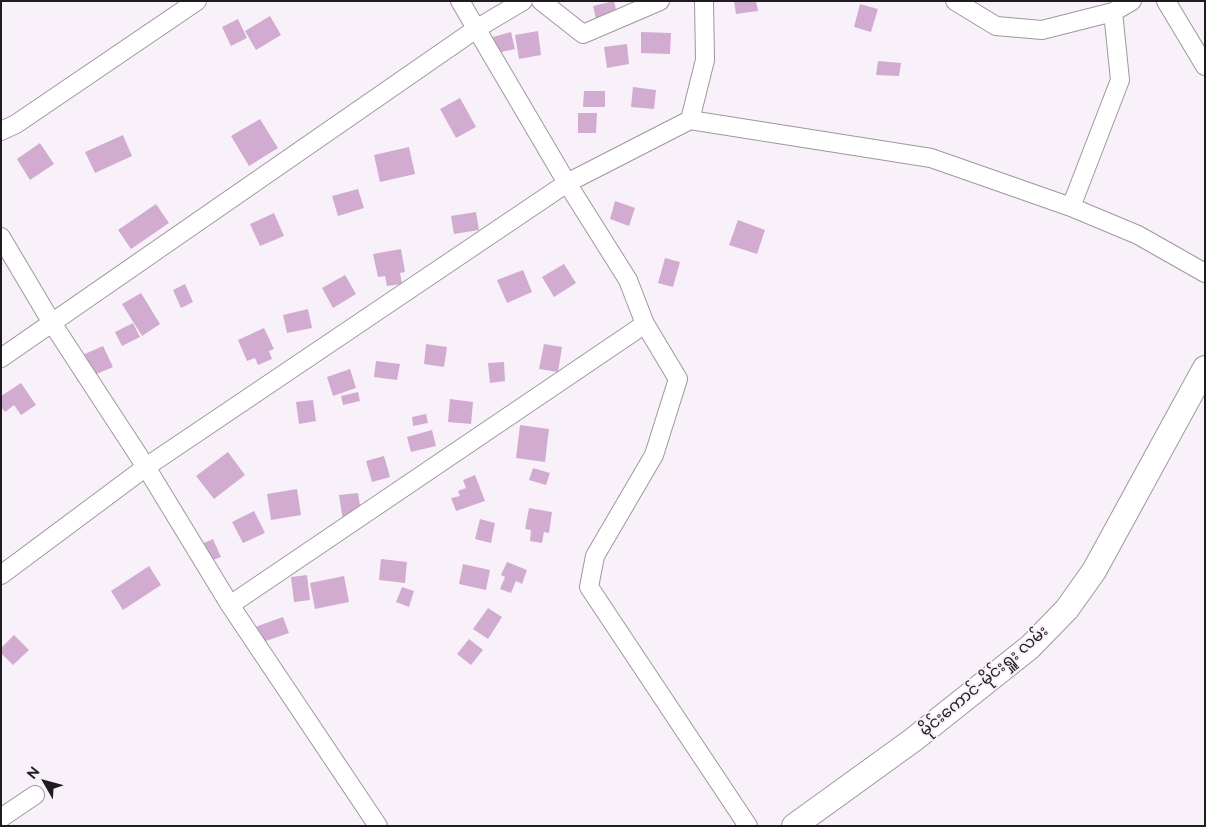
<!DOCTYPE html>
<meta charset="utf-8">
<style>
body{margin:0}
#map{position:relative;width:1206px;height:827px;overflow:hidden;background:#f9f1f9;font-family:Raleway,sans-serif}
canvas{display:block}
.frame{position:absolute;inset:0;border:2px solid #1f1c1f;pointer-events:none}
.north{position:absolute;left:20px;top:757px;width:50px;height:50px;-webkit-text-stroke:4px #f9f1f9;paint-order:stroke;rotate:308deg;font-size:14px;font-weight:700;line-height:20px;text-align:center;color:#1f1c1f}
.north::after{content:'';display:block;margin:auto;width:18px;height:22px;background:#1f1c1f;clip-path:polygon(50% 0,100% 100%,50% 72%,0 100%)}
</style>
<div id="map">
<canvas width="1206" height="827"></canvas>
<div class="frame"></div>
<div class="north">N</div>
</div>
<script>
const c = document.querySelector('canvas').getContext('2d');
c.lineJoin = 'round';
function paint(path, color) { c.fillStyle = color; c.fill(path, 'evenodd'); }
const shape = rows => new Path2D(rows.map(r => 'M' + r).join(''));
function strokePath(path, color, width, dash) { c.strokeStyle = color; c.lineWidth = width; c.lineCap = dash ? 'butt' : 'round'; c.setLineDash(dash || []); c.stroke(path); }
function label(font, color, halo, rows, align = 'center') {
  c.font = font + ' Raleway,"Noto Sans Myanmar",sans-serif'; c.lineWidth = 4; c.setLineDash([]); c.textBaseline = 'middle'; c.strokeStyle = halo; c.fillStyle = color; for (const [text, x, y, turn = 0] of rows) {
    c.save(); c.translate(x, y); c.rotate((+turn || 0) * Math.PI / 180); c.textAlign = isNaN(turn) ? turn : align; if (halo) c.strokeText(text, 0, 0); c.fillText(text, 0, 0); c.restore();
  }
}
paint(shape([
 [614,1,618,18,597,24,593,6],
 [734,1,756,1,758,11,736,14],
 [860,4,878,9,871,32,854,27],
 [270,16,281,35,256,50,245,31],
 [238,19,247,38,231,46,222,27],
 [538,31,541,55,519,59,515,35],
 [511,32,515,49,497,53,493,37],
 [641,32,671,33,670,54,641,53],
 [627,44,629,64,607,68,604,47],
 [878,61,901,63,899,76,876,75],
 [633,87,656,90,654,109,631,107],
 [584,91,605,91,605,107,583,107],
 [460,98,476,127,456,138,440,109],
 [578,113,597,113,596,133,578,133],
 [260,119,278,148,249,166,231,136],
 [123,135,132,156,95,173,85,152],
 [40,143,54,164,30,180,17,159],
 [409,147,415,174,380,182,374,155],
 [358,189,364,208,338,216,332,196],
 [615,201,635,208,629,226,610,219],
 [156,204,169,223,131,249,118,230],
 [476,212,479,230,454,234,451,216],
 [274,213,284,236,260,246,250,224],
 [738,220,765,230,757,254,729,245],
 [401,249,405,272,400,273,402,284,387,286,385,276,378,277,373,254],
 [665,258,680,262,673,287,658,283],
 [564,264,576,283,554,297,542,277],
 [523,270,532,292,507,303,497,280],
 [345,275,356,294,333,308,322,288],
 [185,284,193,302,181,308,173,290],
 [141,293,160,324,142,336,122,304],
 [308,309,312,328,287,333,283,315],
 [133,323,140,337,122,346,115,332],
 [264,328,274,349,269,351,272,359,258,365,255,358,247,361,238,340],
 [426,344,447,347,444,367,424,364],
 [544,344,562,347,558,372,539,369],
 [103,346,113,367,78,382,69,361],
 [376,361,400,364,397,380,374,377],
 [504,362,505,381,490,383,488,363],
 [350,369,356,388,333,396,327,377],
 [21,383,36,405,21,415,14,405,5,412,1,407,1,396],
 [358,392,360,401,343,405,341,396],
 [450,399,473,402,471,424,448,422],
 [313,400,316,421,299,424,296,402],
 [426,414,428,423,413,426,412,417],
 [520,425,549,429,545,462,516,458],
 [432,430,436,446,411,452,407,437],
 [228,452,245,475,214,499,196,476],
 [384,456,390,477,372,482,366,461],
 [533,468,550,473,546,485,529,480],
 [475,475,485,501,456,511,451,498,460,496,458,491,466,488,463,480],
 [297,489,301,515,271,520,267,494],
 [358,493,362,518,343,521,339,495],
 [529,508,552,512,549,533,544,532,542,543,530,541,531,530,525,529],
 [254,511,265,533,243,543,232,522],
 [480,519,495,523,491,543,475,539],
 [213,539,221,557,197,566,190,549],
 [381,559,407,562,405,583,379,580],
 [507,562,527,570,522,584,516,581,511,593,500,589,505,577,501,575],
 [463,564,490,570,486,590,459,584],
 [149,566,161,585,123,610,111,591],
 [307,575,310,600,294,602,291,577],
 [344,576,349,602,315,609,310,583],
 [402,587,414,591,409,607,396,602],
 [488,608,502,617,488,639,473,629],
 [283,617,289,633,260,643,255,627],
 [14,635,29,650,13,665,1,653,1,648],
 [469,639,483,650,471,665,457,654]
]), '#d2acd0');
const minor = shape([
 [460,1,567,183,628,280,645,324,678,379,654,455,595,556,589,587,748,826],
 [541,1,583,34,660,1],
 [955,1,996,26,1042,30,1113,12,1132,1],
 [1166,1,1205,66],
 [690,120,705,60,704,1],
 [1,131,16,124,197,1],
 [1071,207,1120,80,1113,12],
 [1,237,52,323,146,467,230,605,378,826],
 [1,358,476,29,523,1],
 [1,575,146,467,567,183,690,120,931,158,1071,207,1138,235,1205,273],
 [230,605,645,324],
 [1,818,35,795]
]);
const secondary = shape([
 [794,826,913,740,1030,647,1067,609,1094,571,1205,368]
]);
strokePath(minor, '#9e979e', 20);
strokePath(secondary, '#9e979e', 26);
strokePath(minor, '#fff', 18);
strokePath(secondary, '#fff', 24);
label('16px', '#1f1c1f', '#f9f1f9', [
 ["မိုင်းကောင်-မိုင်းရှူး လမ်း",984,681,-40]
]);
</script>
